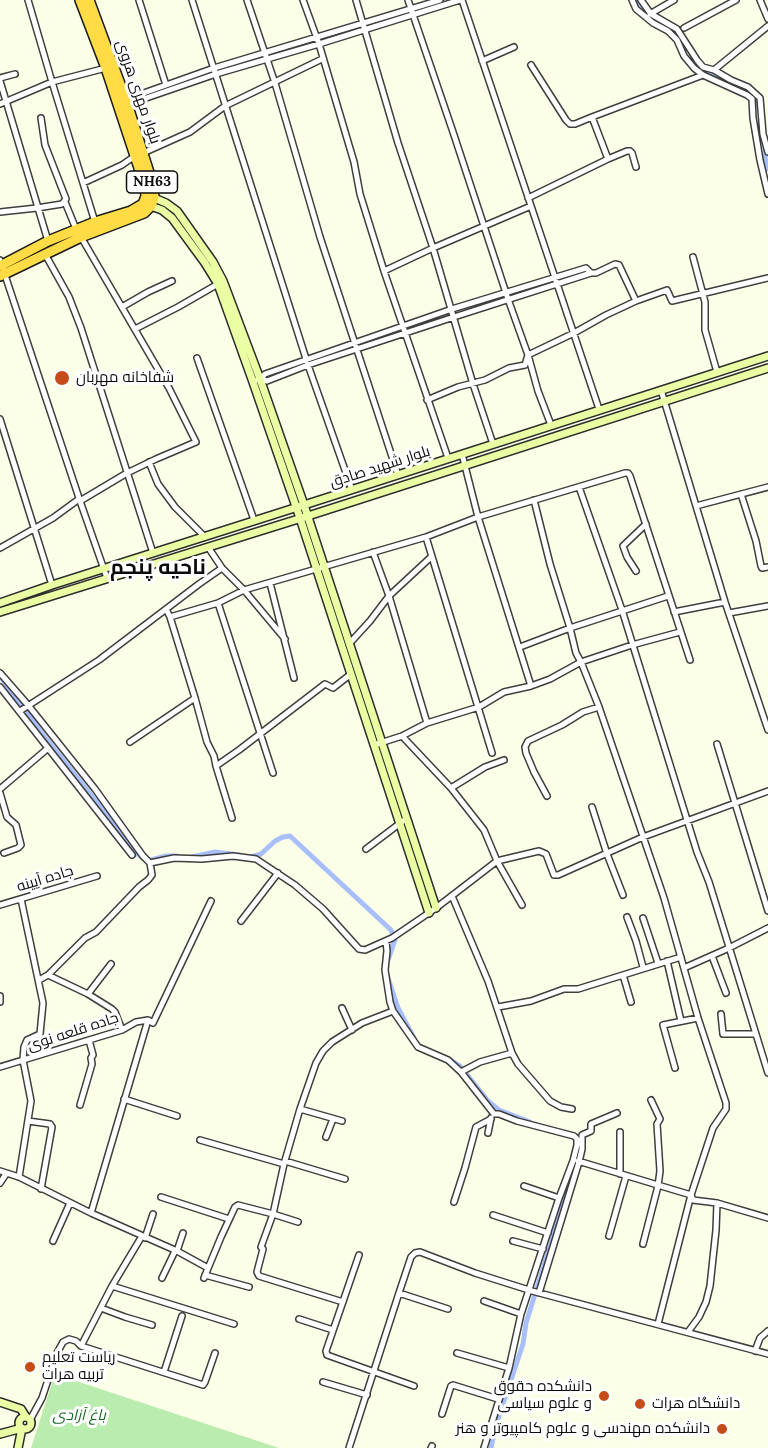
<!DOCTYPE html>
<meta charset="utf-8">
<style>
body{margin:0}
canvas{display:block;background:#fcffe8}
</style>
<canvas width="768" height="1448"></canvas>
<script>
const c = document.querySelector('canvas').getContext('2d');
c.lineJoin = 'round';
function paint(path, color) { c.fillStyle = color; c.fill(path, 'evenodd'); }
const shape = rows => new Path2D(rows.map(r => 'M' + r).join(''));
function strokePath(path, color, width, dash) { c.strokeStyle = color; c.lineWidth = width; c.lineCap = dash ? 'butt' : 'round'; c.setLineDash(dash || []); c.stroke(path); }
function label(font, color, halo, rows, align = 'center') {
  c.font = font + ' Lora,Cairo,serif'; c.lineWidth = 6; c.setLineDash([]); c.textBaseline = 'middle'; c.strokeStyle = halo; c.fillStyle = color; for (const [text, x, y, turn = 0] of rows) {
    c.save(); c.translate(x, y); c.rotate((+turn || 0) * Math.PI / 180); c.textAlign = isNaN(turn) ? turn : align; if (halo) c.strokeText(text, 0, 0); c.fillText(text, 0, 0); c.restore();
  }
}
paint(shape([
 [55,1374,279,1448,31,1448]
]), '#baecaf');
strokePath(shape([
 [638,0,642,10,651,19,668,27,669,25,673,28],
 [698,65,710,75,716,78,759,97],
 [765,147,765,158,768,169],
 [0,676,40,731,138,854,144,859,151,860,166,856,177,856],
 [192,857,215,852,239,855],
 [251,857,261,854,275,841,283,837,290,836,391,930,395,940,388,960],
 [387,975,398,1008,414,1038],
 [452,1061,460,1066,488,1101,499,1110,530,1122],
 [491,1448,496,1425,523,1344,526,1323,578,1157]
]), '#a8bffb', 5);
const street = shape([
 [28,0,52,82,95,222],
 [139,0,166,85],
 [192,0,308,365,352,490],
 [247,0,275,83,320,237,398,475],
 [303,0,319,44,354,162,360,194,384,271,448,458],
 [356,0,398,143,433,248,473,384,493,444],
 [408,0,453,132,508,299,528,355,538,391,551,425],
 [462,0,599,409],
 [632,0,636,9,653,23,668,31,677,40,684,56,694,68,703,75,747,95,752,99,753,118,760,160,768,194],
 [641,0,651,14,677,29,697,60,703,67,714,70,731,80,748,87,760,98,763,134,768,152],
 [760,0,768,19],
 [650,14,674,0],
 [684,28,736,0],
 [482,61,514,47],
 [531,65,566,120,570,124,575,124,592,117,703,75],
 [714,70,768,26],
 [0,78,15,74],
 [0,81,48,241],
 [124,100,214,68,440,0],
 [0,104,52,82,106,68],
 [126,105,216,74,319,44,460,0],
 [592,117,608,159],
 [143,153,190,132,225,106,322,59],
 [83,183,122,165,135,156],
 [528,198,608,159,627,151,630,151,632,153,636,167],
 [65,202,76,229],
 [0,212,37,208,62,204,66,199,45,145,41,118],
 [45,254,69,297,81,328,153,553],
 [693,257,705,302,705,330,717,372],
 [0,260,80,501,107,578],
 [384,271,433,248,531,206],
 [122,307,148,292,172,281],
 [135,329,178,307,218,284],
 [197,358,254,520],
 [260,379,265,374,452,309,586,268,591,273],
 [257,380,260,379,267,381,308,365,454,317,591,273,596,273,615,264,619,265,636,301],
 [661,390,725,602,768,730],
 [427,400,458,387,485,380,509,368,525,365,528,355,574,333,606,315,636,301,667,290,672,301,768,278],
 [0,419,52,585],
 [462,454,478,517,531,686],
 [149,462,158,484,175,507,205,537],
 [579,487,622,610,697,852,709,882,768,1073],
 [741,494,756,541,761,566,762,568,768,567],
 [534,500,550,564,570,628,576,653,581,662,599,707,664,898,698,1018,726,1103,726,1109,713,1128,691,1195,658,1324],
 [80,501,127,473,156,459,196,442,169,388,81,237],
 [696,506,768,487],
 [426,537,492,753],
 [208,547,222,568,244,590,285,639],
 [0,548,53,518,79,499],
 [373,552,389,596,427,723],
 [636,571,627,557,623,546,646,524],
 [270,583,294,678],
 [218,603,273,773],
 [166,609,170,617,195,698,207,742,214,756,216,766,232,818],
 [674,612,725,602],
 [729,613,768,606],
 [170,617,218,603,244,590,426,537,478,517,625,473,628,473,630,476,690,660],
 [349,644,370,621,389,596,431,557],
 [520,647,570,628,668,596],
 [0,673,28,705,95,789,143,856,150,863,152,875,148,880,139,887,96,932,85,938,48,975,39,980],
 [0,687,132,855],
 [20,711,99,660,199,584,222,568],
 [402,736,451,788,484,830,497,861,522,905],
 [130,742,195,698],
 [717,744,768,911],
 [374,745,402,736,427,723,479,707,504,692,531,686,550,679,581,662,632,645,680,632],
 [216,766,239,750,325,684,333,688,351,674],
 [451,788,485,767,504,760],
 [0,789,47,749],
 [0,793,7,817,16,825,21,845,18,848,4,853],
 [547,796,534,772,526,753,525,747,528,741,562,725,583,712,599,707],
 [592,807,607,854,623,895],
 [366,849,403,821],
 [150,863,174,858,202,859,233,856,256,859,295,885,323,909,359,949,365,950,392,938,436,908,497,861,539,851,546,854,554,875,558,875,643,837,768,791],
 [452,896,488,981,512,1053,518,1064,550,1101,561,1107,572,1109],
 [0,905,97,876],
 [627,917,636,941,643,967],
 [643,918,658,963],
 [241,921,278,873],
 [386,941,387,951,385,970,390,1002,393,1011,418,1047,448,1060,461,1072,494,1114,499,1114,517,1121,574,1136,577,1139,577,1145,573,1161,559,1198,521,1314,509,1368,484,1448],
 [712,956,726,993],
 [667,961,681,1021],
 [684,968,729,948,768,928],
 [48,975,88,994,112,1009,115,1012,122,1030],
 [623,975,631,1002],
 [88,994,111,964],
 [0,996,0,1002],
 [498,1007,531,1001,564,989,578,989,681,957],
 [342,1008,352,1030],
 [721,1014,723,1034,755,1034],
 [0,1067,122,1030,136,1022,148,1020,153,1023,211,901],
 [675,1068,663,1025,698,1018],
 [461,1072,480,1062,512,1053],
 [124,1099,177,1116],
 [80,1105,92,1064,91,1058,93,1055,89,1040],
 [300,1109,342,1121],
 [28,1121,50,1124,52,1127,41,1189],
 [488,1133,491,1118],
 [326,1137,333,1119],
 [200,1140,284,1164],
 [285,1161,345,1179],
 [578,1161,691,1195,693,1200,717,1203,768,1218],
 [0,1171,19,1177,91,1213,177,1251,208,1268],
 [620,1174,620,1132],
 [19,1177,31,1101,23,1060,24,1047,27,1040,40,1034,43,1003,21,899],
 [0,1183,6,1174],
 [524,1186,559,1198],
 [161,1197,229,1219],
 [454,1202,465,1168,476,1127,491,1119],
 [91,1213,148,1020],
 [493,1215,548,1233],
 [609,1236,626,1176],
 [145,1238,153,1214],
 [53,1241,70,1203],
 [513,1241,543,1249],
 [643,1244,658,1186,660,1171,657,1124,660,1119,651,1100],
 [177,1251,183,1233],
 [359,1255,326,1351,327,1355,414,1386],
 [205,1275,249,1287],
 [162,1278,175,1251],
 [204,1278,221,1237,235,1207,238,1205,273,1214,298,1222],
 [112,1286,234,1324],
 [399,1293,448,1309],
 [539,1293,579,1162,582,1149,582,1135,591,1131,591,1124,617,1113],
 [484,1301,521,1314],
 [343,1302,259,1276,257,1272,263,1249,261,1247,273,1214,284,1164,300,1109,316,1063,323,1051,332,1042,362,1023,393,1011],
 [101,1308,125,1317,152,1325],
 [299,1319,333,1330],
 [688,1332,699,1317,706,1302,710,1286,716,1230,717,1203],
 [81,1346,203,1385,205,1382,215,1353],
 [755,1351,760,1338,768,1331],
 [457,1353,509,1368],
 [164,1372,182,1316],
 [323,1382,367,1395],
 [442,1414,451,1386,453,1385,498,1399],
 [30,1420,42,1398,57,1353,63,1342,69,1339,76,1341,81,1346,112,1286,142,1236],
 [349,1448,399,1293,411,1257,415,1253,420,1252,475,1273,532,1291,768,1354],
 [431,1448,432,1446]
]);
const secondary = shape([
 [152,197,166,203,177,211,213,262,223,281,260,379,304,505,436,908],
 [148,205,162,210,172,218,205,263,218,284,253,382,300,518,429,913],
 [0,603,52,585,304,505,768,356],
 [0,612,308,516,768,368],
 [0,1402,21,1409,26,1417],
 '19 1423a6 6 0 1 1 12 0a6 6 0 1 1-12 0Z',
 [0,1434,22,1428,18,1448]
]);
const highway = shape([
 [0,266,48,241,95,222,131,211,143,204,146,196,145,186,106,68,80,0],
 [0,276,81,237,144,213,151,206,154,198,153,185,126,100,89,0]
]);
strokePath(street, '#3e3e3e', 8);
strokePath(secondary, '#2d2d2d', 10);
strokePath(highway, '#1c1c1c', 12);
strokePath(street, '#fff', 5);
strokePath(secondary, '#eaffa3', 7);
strokePath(highway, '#ffdb46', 9);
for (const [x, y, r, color] of [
 [62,378,8,"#c54c18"],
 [30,1367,6,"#c54c18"],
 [604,1396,6,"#c54c18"],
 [640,1404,6,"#c54c18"],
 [722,1429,6,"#c54c18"]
]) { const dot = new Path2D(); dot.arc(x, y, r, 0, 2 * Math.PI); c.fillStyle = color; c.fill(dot); strokePath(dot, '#fff', 2); }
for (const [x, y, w] of [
 [152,182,51]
]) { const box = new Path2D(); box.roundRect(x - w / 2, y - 11, w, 22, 4.5); c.fillStyle = '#fff'; c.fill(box); strokePath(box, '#0b0b0b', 1.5); }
label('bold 14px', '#0b0b0b', null, [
 ["NH63",152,182]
]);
label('15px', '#0b0b0b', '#fff', [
 ["بلوار مهری هروی",138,92,71],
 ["بلوار شهید صادق",380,467,-18],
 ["جاده آیینه",45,879,-17],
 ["جاده قلعه نوی",73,1032,-18]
]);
label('15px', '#0b0b0b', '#fff', [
 ["شفاخانه مهربان",76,378],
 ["ریاست تعلیم",42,1358],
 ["تربیه هرات",42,1375],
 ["دانشکده حقوق",592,1387,"right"],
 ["و علوم سیاسی",592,1404,"right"],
 ["دانشگاه هرات",652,1404],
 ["دانشکده مهندسی و علوم کامپیوتر و هنر",710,1429,"right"]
], 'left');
label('italic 15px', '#176722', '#fff', [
 ["باغ آزادی",79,1416]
]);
label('bold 21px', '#0b0b0b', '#fff', [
 ["ناحیه پنجم",158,568]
]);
</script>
